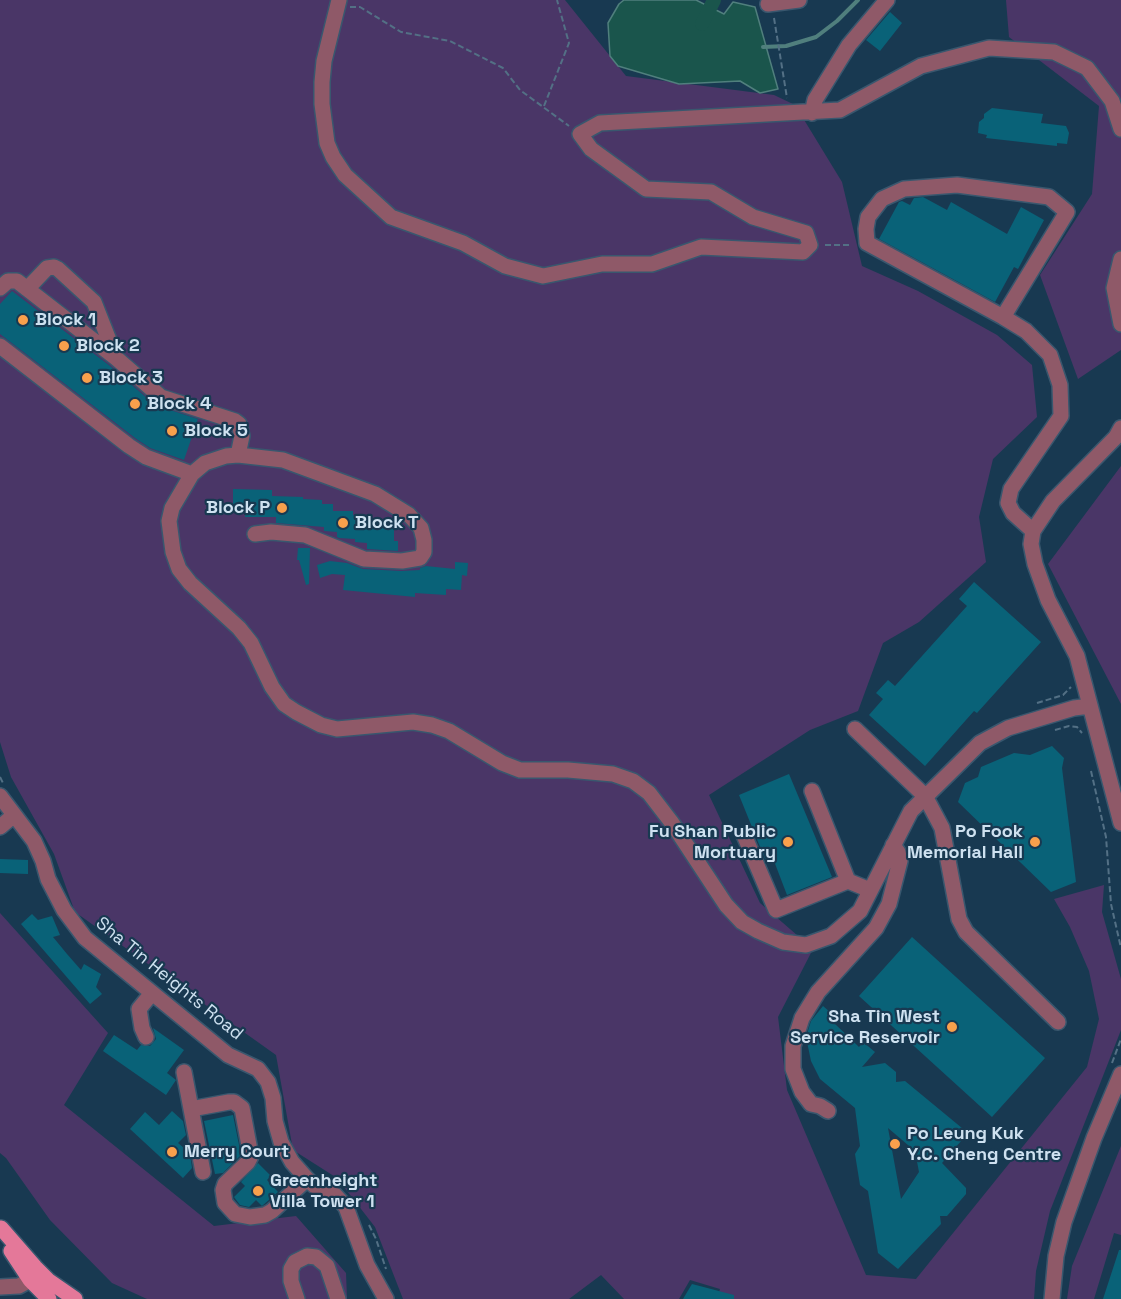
<!DOCTYPE html>
<style>
body{margin:0}
canvas{display:block;background:#183951}
</style>
<canvas width="1121" height="1299"></canvas>
<script>
const c = document.querySelector('canvas').getContext('2d');
c.lineJoin = 'round';
function paint(path, color) { c.fillStyle = color; c.fill(path, 'evenodd'); }
const shape = rows => new Path2D(rows.map(r => 'M' + r).join(''));
function strokePath(path, color, width, dash) { c.strokeStyle = color; c.lineWidth = width; c.lineCap = dash ? 'butt' : 'round'; c.setLineDash(dash || []); c.stroke(path); }
function label(font, color, halo, rows, align = 'center') {
  c.font = font + ' "Space Grotesk",sans-serif'; c.lineWidth = 4.5; c.setLineDash([]); c.textBaseline = 'middle'; c.strokeStyle = halo; c.fillStyle = color; for (const [text, x, y, turn = 0] of rows) {
    c.save(); c.translate(x, y); c.rotate((+turn || 0) * Math.PI / 180); c.textAlign = isNaN(turn) ? turn : align; if (halo) c.strokeText(text, 0, 0); c.fillText(text, 0, 0); c.restore();
  }
}
paint(shape([
 [0,0,565,0,626,76,774,95,795,105,842,182,862,266,918,291,997,335,1032,365,1037,417,993,459,979,517,986,562,919,622,883,643,858,711,810,730,709,795,760,903,813,949,778,1017,787,1090,866,1275,916,1279,1087,1067,1099,1019,1089,971,1070,927,1054,899,1104,885,1102,912,1121,979,1121,1030,1050,1211,1036,1271,1034,1299,717,1299,720,1289,690,1280,679,1299,624,1299,601,1275,569,1299,403,1299,375,1227,337,1178,293,1150,276,1055,75,912,54,854,11,777,0,742],
 [1006,0,1121,0,1121,350,1078,379,1040,275,1092,194,1099,106,1009,37],
 [1121,466,1121,704,1048,564],
 [0,913,108,1033,64,1105,214,1226,296,1216,346,1273,347,1299,147,1299,112,1283,50,1220,6,1158,0,1153],
 [1121,1146,1121,1235,1114,1233,1094,1299,1067,1299,1072,1266]
]), '#4a3667');
const water = shape([
 [624,0,696,0,724,14,733,2,755,7,778,89,760,93,740,81,679,84,618,66,610,56,608,23,619,4,624,0]
]);
paint(water, '#1a554c');
strokePath(water, '#507f7d', 1.5);
strokePath(shape([
 [763,47,786,46,816,37,837,21,858,0]
]), '#507f7d', 4);
strokePath(shape([
 [702,24,714,0]
]), '#1a554c', 14);
paint(shape([
 [890,12,902,23,880,51,866,40],
 [992,108,1043,114,1041,123,1066,126,1069,133,1067,144,1057,143,1057,146,986,138,987,135,978,133,979,122,984,118,984,114],
 [923,197,947,210,951,202,1007,234,1021,207,1044,220,1018,269,1014,267,995,302,879,239,899,202,902,201,910,205,914,198],
 [12,291,110,366,155,405,198,419,184,460,150,448,135,438,0,334,0,304],
 [233,489,272,490,272,496,303,497,303,499,322,500,322,504,333,504,333,511,353,511,353,515,364,515,363,521,383,521,383,525,394,526,394,541,398,541,398,551,367,549,367,543,355,542,355,539,339,538,337,537,337,532,324,531,324,527,276,523,276,517,245,517,245,510,233,510],
 [298,548,310,548,309,584,306,585,299,560,297,560],
 [330,561,347,563,363,569,401,571,420,570,420,568,426,566,455,569,455,562,468,563,467,576,462,575,461,590,446,589,446,595,415,593,415,597,343,590,345,575,332,574,320,578,317,565],
 [974,582,1041,642,977,713,974,711,925,766,869,715,883,699,876,693,888,680,895,686,967,606,959,599],
 [1052,746,1064,758,1062,768,1076,882,1051,892,958,802,965,783,978,777,981,767,1014,753,1030,755],
 [789,774,832,877,787,895,774,861,767,864,739,795],
 [0,859,28,860,28,874,0,873],
 [32,914,38,920,52,916,60,935,53,937,67,954,81,970,84,964,101,974,96,987,102,994,90,1004,21,924],
 [912,937,1045,1058,992,1117,859,996],
 [823,1006,838,1019,834,1023,859,1047,863,1042,875,1052,862,1067,885,1063,896,1072,896,1082,905,1081,968,1133,942,1163,966,1188,966,1194,947,1216,940,1216,941,1224,898,1269,878,1253,868,1191,860,1185,855,1154,860,1146,855,1108,820,1079,811,1061,806,1037,811,1021],
 [888,1128,915,1151,919,1172,901,1199],
 [153,1028,184,1050,167,1073,176,1080,166,1095,103,1051,114,1035,137,1050,141,1045,150,1046,156,1039],
 [172,1111,183,1121,186,1135,178,1143,190,1153,192,1168,183,1178,130,1129,145,1112,159,1125],
 [233,1115,241,1155,223,1173,215,1174,204,1121],
 [258,1163,271,1176,267,1180,278,1192,262,1206,256,1200,249,1207,240,1205,234,1197,245,1186,241,1182],
 [1119,1250,1121,1250,1121,1299,1103,1299],
 [692,1284,734,1295,734,1299,683,1299]
]), '#096278');
const minor = shape([
 [339,0,324,61,322,82,322,104,327,143,333,157,345,175,391,217,463,243,505,266,543,276,602,264,652,264,701,247,803,252,810,245,806,233,753,217,711,192,646,189,591,149,580,134,600,123,840,110,921,66,989,48,1054,52,1087,68,1112,101,1121,129],
 [768,4,799,0],
 [812,113,815,100,849,45,887,0],
 [1121,259,1114,288,1121,324],
 [0,288,8,281,17,281,116,358,161,397,235,421,239,424,242,436,238,455],
 [27,289,47,268,54,267,58,269,94,302,116,358],
 [1003,317,1067,212,1049,197,957,185,904,189,882,199,868,217,866,229,867,243,1003,317,1026,331,1050,355,1060,385,1061,416,1011,489,1008,503,1013,513,1033,531],
 [0,346,129,446,146,457,192,474],
 [1121,428,1116,437,1053,501,1033,531,1031,544,1035,564,1048,600,1077,656,1121,823],
 [255,534,271,532,305,535,364,559,402,561,420,558,424,552,424,540,421,528,409,515,375,494,283,460,238,455,226,456,205,463,192,474,172,508,169,521,173,552,179,569,190,583,239,628,251,643,272,687,284,704,296,712,321,725,337,729,413,722,432,725,449,731,502,763,520,770,568,770,613,774,633,781,649,793,672,823,726,905,742,922,758,931,783,942,806,945,831,936,860,911,911,811,980,743,1008,728,1074,708,1090,706],
 [855,729,925,796,942,828,959,919,966,932,1058,1022],
 [812,791,848,881,870,890],
 [0,796,34,841,43,861,48,879,64,910,85,938,228,1055,258,1069,268,1082,273,1098,275,1121,281,1142,292,1162,307,1179,315,1186,335,1195,346,1207,367,1265,386,1299],
 [0,827,13,816],
 [744,835,776,910,848,881],
 [146,1037,142,1028,139,1009,152,993],
 [184,1072,203,1172],
 [191,1109,229,1102,234,1102,242,1108,251,1156,248,1162,225,1184,223,1190,225,1203,235,1214,250,1217,265,1215,272,1211,307,1179],
 [828,1111,820,1106,811,1104,802,1092,793,1069,793,1046,802,1018,818,992,876,928,889,904,900,861,898,852,893,845],
 [0,1287,19,1286,30,1280],
 [297,1299,291,1281,291,1269,295,1262,307,1256,316,1257,327,1266,338,1299],
 [1052,1299,1056,1256,1064,1222,1094,1138,1121,1074]
]);
const major = shape([
 [1,1228,35,1267,49,1281,75,1299],
 [11,1251,30,1280,49,1299]
]);
strokePath(minor, '#39576e', 18);
strokePath(major, '#39576e', 18);
strokePath(shape([
 [350,7,360,7,401,32,450,41,503,68,520,90,569,126],
 [774,18,787,98],
 [544,106,569,43,557,0],
 [825,245,852,245],
 [1037,703,1063,695,1071,687],
 [1055,730,1069,726,1077,727,1082,733],
 [1091,771,1106,837,1111,904,1121,948],
 [0,777,3,783],
 [1112,1063,1121,1039],
 [369,1225,376,1239,386,1269]
]), '#537085', 2, [6, 3]);
strokePath(minor, '#8f5968', 15);
strokePath(major, '#e47899', 15);
for (const [x, y, r, color] of [
 [23,320,6,"#f9a04c"],
 [64,346,6,"#f9a04c"],
 [87,378,6,"#f9a04c"],
 [135,404,6,"#f9a04c"],
 [172,431,6,"#f9a04c"],
 [282,508,6,"#f9a04c"],
 [343,523,6,"#f9a04c"],
 [788,842,6,"#f9a04c"],
 [1035,842,6,"#f9a04c"],
 [952,1027,6,"#f9a04c"],
 [895,1144,6,"#f9a04c"],
 [172,1152,6,"#f9a04c"],
 [258,1191,6,"#f9a04c"]
]) { const dot = new Path2D(); dot.arc(x, y, r, 0, 2 * Math.PI); c.fillStyle = color; c.fill(dot); strokePath(dot, '#183951', 2); }
label('bold 18px', '#cee1f0', '#183951', [
 ["Block 1",35,320],
 ["Block 2",76,346],
 ["Block 3",99,378],
 ["Block 4",147,404],
 ["Block 5",184,431],
 ["Block P",270,508,"right"],
 ["Block T",355,523],
 ["Fu Shan Public",776,832,"right"],
 ["Mortuary",776,853,"right"],
 ["Po Fook",1023,832,"right"],
 ["Memorial Hall",1023,853,"right"],
 ["Sha Tin West",940,1017,"right"],
 ["Service Reservoir",940,1038,"right"],
 ["Po Leung Kuk",907,1134],
 ["Y.C. Cheng Centre",907,1155],
 ["Merry Court",184,1152],
 ["Greenheight",270,1181],
 ["Villa Tower 1",270,1202]
], 'left');
label('18px', '#cee1f0', '#183951', [
 ["Sha Tin Heights Road",169,979,39]
]);
</script>
